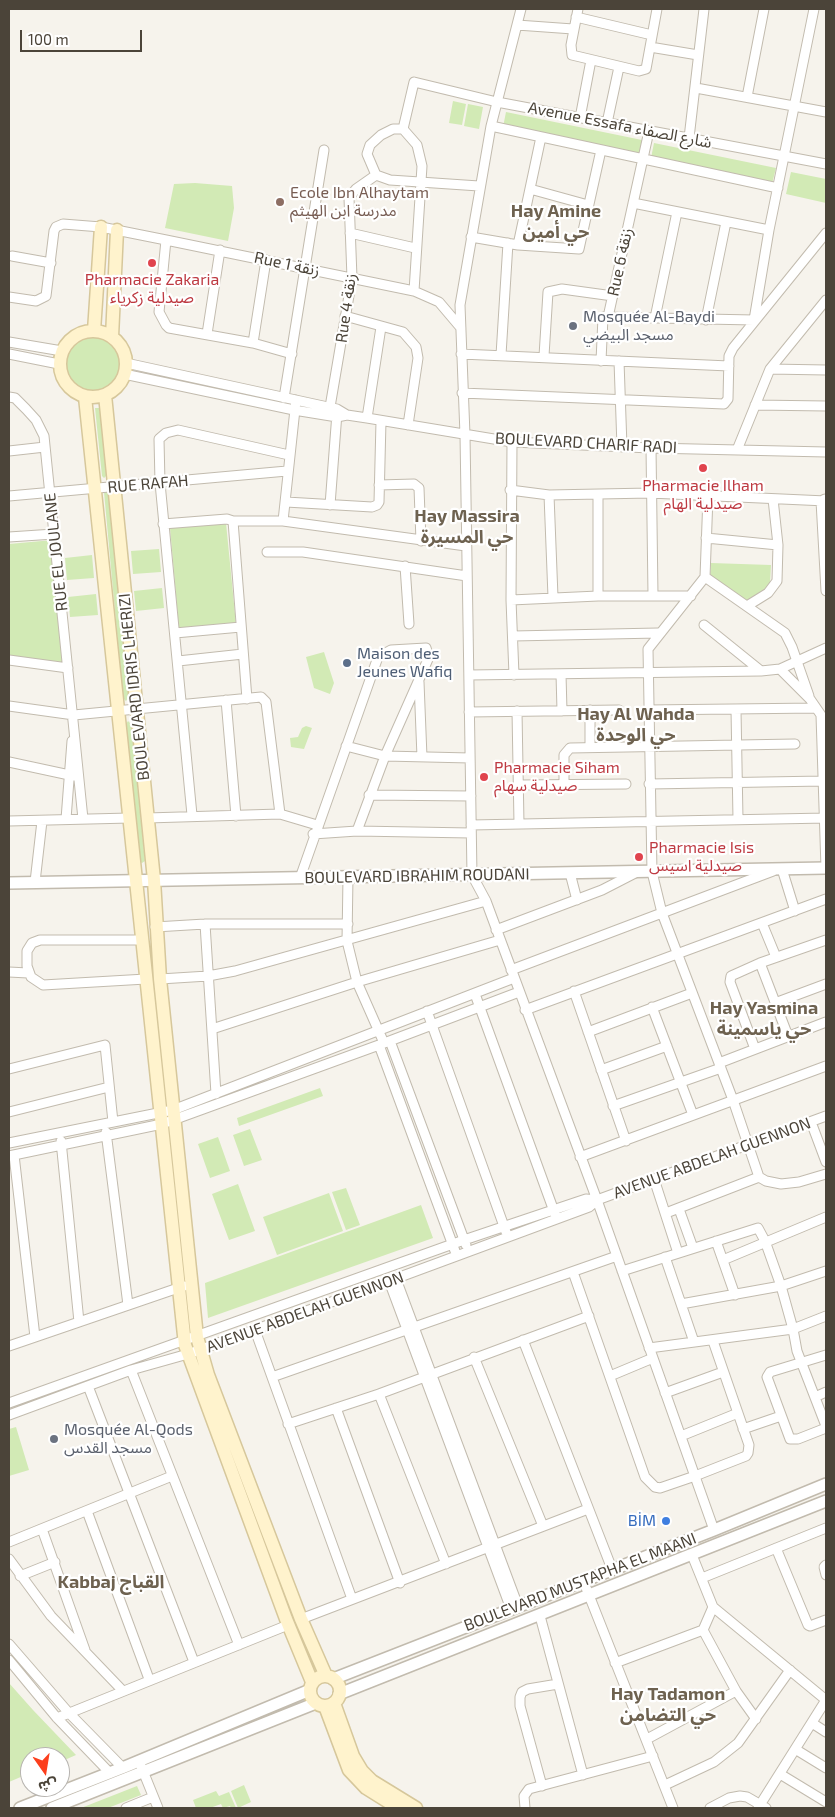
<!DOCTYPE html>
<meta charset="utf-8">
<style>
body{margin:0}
#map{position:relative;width:835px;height:1817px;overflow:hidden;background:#f6f3ec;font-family:"Exo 2","Noto Sans Arabic",sans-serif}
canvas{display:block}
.frame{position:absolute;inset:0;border:10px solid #4b4439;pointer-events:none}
.north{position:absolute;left:20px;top:1747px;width:50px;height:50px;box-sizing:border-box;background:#fff;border:1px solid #b7b4b0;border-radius:50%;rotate:167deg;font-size:14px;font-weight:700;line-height:20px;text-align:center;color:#4b4439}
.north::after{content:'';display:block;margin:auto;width:18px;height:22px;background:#fc3f1d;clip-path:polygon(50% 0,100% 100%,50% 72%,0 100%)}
.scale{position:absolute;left:20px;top:30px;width:122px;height:22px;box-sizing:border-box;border:2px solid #4b4439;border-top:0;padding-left:6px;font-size:15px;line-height:18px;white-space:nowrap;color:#4b4439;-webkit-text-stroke:4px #fff;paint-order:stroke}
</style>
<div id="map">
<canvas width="835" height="1817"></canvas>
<div class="frame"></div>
<div class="north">ش</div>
<div class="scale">100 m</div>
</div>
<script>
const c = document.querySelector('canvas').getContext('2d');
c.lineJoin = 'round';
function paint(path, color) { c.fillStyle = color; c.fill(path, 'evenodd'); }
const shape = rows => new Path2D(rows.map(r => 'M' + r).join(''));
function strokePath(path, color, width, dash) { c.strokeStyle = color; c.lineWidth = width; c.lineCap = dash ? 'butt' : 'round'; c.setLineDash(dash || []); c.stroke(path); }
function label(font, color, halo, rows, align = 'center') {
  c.font = font + ' "Exo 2","Noto Sans Arabic",sans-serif'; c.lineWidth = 4.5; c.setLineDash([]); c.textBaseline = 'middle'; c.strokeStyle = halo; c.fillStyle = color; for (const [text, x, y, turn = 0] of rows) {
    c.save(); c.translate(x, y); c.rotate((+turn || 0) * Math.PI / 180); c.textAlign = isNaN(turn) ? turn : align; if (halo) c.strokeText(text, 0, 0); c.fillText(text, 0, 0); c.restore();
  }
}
paint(shape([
 [453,101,466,104,462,125,449,123],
 [468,104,483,107,479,129,464,126],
 [506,112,642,140,639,155,503,127],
 [654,143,776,168,772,184,651,158],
 [791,172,826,179,826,203,786,194],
 [195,183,232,186,234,208,228,241,165,228,174,184],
 '66 364a27 27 0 1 1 54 0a27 27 0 1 1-54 0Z',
 [95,408,99,408,100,410,107,475,104,478,102,476],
 [104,492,108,492,108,494,129,697,126,701,123,698],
 [226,523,236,624,179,629,170,528],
 [53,540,64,664,9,656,9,544],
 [159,549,161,572,133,574,131,551],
 [92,555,94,578,67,580,65,558],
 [711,563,771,565,770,584,767,589,748,600,742,599,710,578],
 [162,588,164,608,136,611,134,591],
 [96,594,98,615,70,617,68,597],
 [324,652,334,683,330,694,314,688,306,657],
 [128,721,131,724,145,861,142,863,140,862,126,724],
 [306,726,312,728,304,749,291,747,290,738,298,737,302,728],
 [320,1088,323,1096,239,1126,237,1118],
 [250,1129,262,1160,244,1166,233,1135],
 [218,1137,230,1171,210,1178,198,1144],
 [238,1184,255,1231,229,1240,212,1194],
 [346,1188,360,1225,346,1230,332,1192],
 [329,1193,343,1231,277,1255,263,1217],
 [421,1205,433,1238,208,1318,205,1283],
 [16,1427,29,1470,9,1476,9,1429],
 [9,1683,33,1710,76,1755,60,1762,60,1757,30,1757,30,1773,9,1782],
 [244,1785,251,1802,238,1808,231,1791],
 [137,1786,141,1795,108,1808,81,1808],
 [216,1791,219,1796,229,1792,236,1808,231,1808,230,1806,223,1808,221,1804,210,1808,196,1808,193,1800]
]), '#d2eab5');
const minor = shape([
 [521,9,491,126,460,305,465,435,472,875,486,901,597,1200,714,1530],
 [578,9,571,45,572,55,639,71,646,69,657,9],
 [576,17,652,35],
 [517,25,573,29],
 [650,47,698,55],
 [696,88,826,112],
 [747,97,764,9],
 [580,118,591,60],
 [607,123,619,67],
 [491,126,778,188],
 [403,129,414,82,497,102,826,164],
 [689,138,704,9],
 [376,175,367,154,370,145,381,135,393,129,403,129,417,145,422,166,414,291],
 [376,175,390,180,479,186],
 [530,189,588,205],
 [633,203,769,230],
 [350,233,415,248],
 [471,237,518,245,579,249,601,150],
 [166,240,159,312,166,325,169,328,253,343,292,354],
 [518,245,541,137],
 [12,256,51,263],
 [9,297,36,301,46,296,54,231,56,227,63,224,101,227,166,240,414,291,439,302,461,328],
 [345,316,403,332,416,347,418,358,408,425],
 [608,317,754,320,769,230,814,9],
 [655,318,677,212],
 [706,320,726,222],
 [207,334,220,250],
 [9,342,62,351],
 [253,343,266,260],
 [9,354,59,364],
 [461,354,729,366],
 [501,355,508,243],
 [544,356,548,292,562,289,613,296],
 [601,361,603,317,608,317,649,131],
 [619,361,622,447],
 [126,363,337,409,347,415],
 [770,369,826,370],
 [124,374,294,410,337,417,347,415,367,418,512,442,651,448,826,452],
 [462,393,724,404,728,399,729,356,733,348,826,233],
 [9,397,15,398,26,409,36,420,44,436,83,819],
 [284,398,324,150],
 [755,405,826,406],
 [330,407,352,278,349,198,356,189,376,175],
 [367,418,381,327],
 [512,442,511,600,514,675],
 [651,448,653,595],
 [737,450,770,369,826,300],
 [9,451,45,447],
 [379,485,414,484,419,488,421,541],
 [510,490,549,495,650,493,826,501],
 [549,495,553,597],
 [598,495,598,596],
 [9,496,287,471],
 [708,496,705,577,648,649,652,872,662,913,733,1100,759,1177,766,1181,781,1184,799,1182,826,1174],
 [825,499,821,501,826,591],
 [286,502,372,507,377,505,379,502,381,421],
 [330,505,337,413],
 [233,521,247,699],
 [283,521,466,546],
 [163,524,227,519,233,521,283,521,296,400],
 [9,537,54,534],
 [706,538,778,545],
 [267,552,303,552,467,576],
 [405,566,409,624],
 [705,577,785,633,792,647,809,696],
 [511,600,598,596,691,596],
 [747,606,768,593,777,581,778,545,773,499],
 [704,625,761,671],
 [175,633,241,627],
 [513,636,658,633],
 [9,660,68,668],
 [178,661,243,654],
 [780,669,810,699,821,715,826,868],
 [561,674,562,711],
 [469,675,761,671,780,669,826,648],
 [419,682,422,757],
 [226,700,236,816],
 [9,706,74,715,261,697,266,702,280,814],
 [590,710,590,747],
 [648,710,816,708],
 [736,710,738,819],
 [517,711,519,824],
 [469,712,619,710],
 [346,746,385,756,470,758],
 [9,762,74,776],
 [564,784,564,755,570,748,795,744],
 [649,784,823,781],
 [519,785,626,784],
 [369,795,471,796],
 [192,815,160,483,159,439,166,433,178,430,289,455],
 [147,818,280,814,317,825],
 [66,819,72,741],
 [9,821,130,818],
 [471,825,826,818],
 [313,834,357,831,471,833],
 [782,869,795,911],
 [570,873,577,900],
 [348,877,347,941,357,982,384,1043],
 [300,878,378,657,391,650,426,648,429,657,385,756,357,831],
 [35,882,42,821],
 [762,923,776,957],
 [205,924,216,1094],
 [155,927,205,924,348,924],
 [496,930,602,890,637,872],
 [143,940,40,940,32,943,27,951,27,966,31,977,43,985,146,979],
 [760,963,788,1036],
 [511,970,773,871],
 [9,972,28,973],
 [160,979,208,976,235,971,486,901],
 [574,991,626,1141],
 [475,994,555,1214],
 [775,1003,826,984],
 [652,1007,693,1115],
 [525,1010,826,899],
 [427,1011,506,1232],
 [212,1029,357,982,500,940],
 [588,1032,692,993],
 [390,1041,466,1245],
 [379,1045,455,1251],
 [755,1049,730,982,731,976,760,963,826,940],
 [719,1063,826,1022],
 [9,1069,105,1045,113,1122],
 [601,1070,667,1046],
 [613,1106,721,1068],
 [9,1112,109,1087],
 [811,1122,826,1162],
 [106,1132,128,1305],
 [61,1141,79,1322],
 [9,1143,173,1110,514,978],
 [14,1155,35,1337],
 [9,1156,162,1124,379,1045,519,992],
 [580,1157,826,1066],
 [654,1179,678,1253],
 [679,1209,693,1248],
 [666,1213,759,1177],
 [716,1241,735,1295],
 [665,1257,694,1342],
 [723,1260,826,1217],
 [622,1271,758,1228,765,1241,781,1286,793,1329,797,1351,826,1426],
 [573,1272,645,1477,655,1487,660,1488,695,1476,746,1456,748,1453,749,1445,713,1341],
 [396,1279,518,1606],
 [389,1281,511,1609],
 [681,1304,781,1286,826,1271],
 [255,1330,352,1599],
 [523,1340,612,1569],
 [9,1346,184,1286],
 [649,1348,793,1329,826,1316],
 [826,1355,770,1372,767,1377,790,1439,798,1439,826,1428],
 [474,1357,543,1526],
 [131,1370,239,1645],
 [610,1376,653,1358],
 [272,1377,617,1256],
 [88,1386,194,1662],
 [665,1393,723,1372],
 [379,1394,446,1564],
 [815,1397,826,1392],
 [9,1403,464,1240,574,1203,586,1199,597,1200],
 [336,1408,400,1583],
 [9,1415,131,1370,188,1354,389,1281,589,1207,597,1200,826,1116],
 [288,1424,379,1394,589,1316],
 [743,1429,781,1416],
 [681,1436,738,1413],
 [87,1511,149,1679],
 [42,1529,85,1650],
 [9,1542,172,1476],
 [776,1548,808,1625,810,1626,826,1620],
 [692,1555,713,1607,826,1700],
 [9,1559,51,1616,122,1690],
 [826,1565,824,1567,826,1575],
 [20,1576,55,1562],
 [702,1578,826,1528],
 [583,1580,673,1808],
 [540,1616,583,1775],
 [301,1619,588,1509],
 [703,1630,736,1691,756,1719],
 [9,1644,68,1712,123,1768],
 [9,1660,57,1718,110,1773],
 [615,1663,703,1630,713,1607],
 [57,1718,288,1625],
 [812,1723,826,1732],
 [647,1739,736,1691],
 [795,1749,826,1768],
 [141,1766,158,1808],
 [780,1774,826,1802],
 [665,1785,714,1762,738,1743,790,1670],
 [542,1786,520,1706,520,1697,522,1692,528,1689,558,1684],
 [126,1808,153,1797],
 [525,1808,524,1796,529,1789,653,1756],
 [710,1808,729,1798,740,1796,747,1797,766,1808],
 [758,1808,826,1700]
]);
const tertiary = shape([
 [9,883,826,868],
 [333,1679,714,1530,826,1484],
 [339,1694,826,1501],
 [20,1808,127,1766,310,1690],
 [52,1808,316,1703]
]);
const secondary = shape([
 '60 364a33 33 0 1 1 66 0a33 33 0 1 1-66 0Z',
 [94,331,101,227],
 [112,337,117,230],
 [105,395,154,880,160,979,197,1337,208,1375,301,1619,326,1676],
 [85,397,185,1345,286,1619,312,1682],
 '310 1691a15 15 0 1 1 30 0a15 15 0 1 1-30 0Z',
 [334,1703,353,1756,362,1771,372,1781,416,1808],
 [325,1706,349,1770,366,1788,398,1808]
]);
strokePath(minor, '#c2bbae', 11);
strokePath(tertiary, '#c2bbae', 14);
strokePath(secondary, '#d6c79b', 15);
strokePath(minor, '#fff', 9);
strokePath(tertiary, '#fff', 11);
strokePath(secondary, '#fff3cd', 12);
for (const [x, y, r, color] of [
 [280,202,5,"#8d6e63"],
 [152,263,5,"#e0444e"],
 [573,326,5,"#6b7280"],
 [703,468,5,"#e0444e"],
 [347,663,5,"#5c6f8a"],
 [484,777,5,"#e0444e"],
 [639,857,5,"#e0444e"],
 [54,1439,5,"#6b7280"],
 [666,1521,5,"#3f7fe0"]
]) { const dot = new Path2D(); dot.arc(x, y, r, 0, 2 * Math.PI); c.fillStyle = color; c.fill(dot); strokePath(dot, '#fff', 2); }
label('16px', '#4b4439', '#fff', [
 ["Avenue Essafa شارع الصفاء",620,125,11],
 ["Rue 6 زنقة",620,262,-78],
 ["Rue 1 زنقة",287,264,12],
 ["Rue 4 زنقة",346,308,-82],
 ["BOULEVARD CHARIF RADI",586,443,3],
 ["RUE RAFAH",148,484,-5],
 ["RUE EL JOULANE",56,552,-96],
 ["BOULEVARD IDRIS LHERIZI",134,687,-96],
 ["BOULEVARD IBRAHIM ROUDANI",417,876,-1],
 ["AVENUE ABDELAH GUENNON",712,1158,-20],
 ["AVENUE ABDELAH GUENNON",305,1312,-20],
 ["BOULEVARD MUSTAPHA EL MAANI",580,1582,-21]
]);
label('16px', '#785e54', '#fff', [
 ["Ecole Ibn Alhaytam",290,193],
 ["مدرسة ابن الهيثم",290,211]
], 'left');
label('16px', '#be3a42', '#fff', [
 ["Pharmacie Zakaria",152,280],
 ["صيدلية زكرياء",152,298],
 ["Pharmacie Ilham",703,486],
 ["صيدلية الهام",703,504],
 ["Pharmacie Siham",494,768,"left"],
 ["صيدلية سهام",494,786,"left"],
 ["Pharmacie Isis",649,848,"left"],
 ["صيدلية اسيس",649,866,"left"]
]);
label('16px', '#5b616d', '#fff', [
 ["Mosquée Al-Baydi",583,317],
 ["مسجد البيضي",583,335],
 ["Mosquée Al-Qods",64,1430],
 ["مسجد القدس",64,1448]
], 'left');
label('16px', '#4e5e75', '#fff', [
 ["Maison des",357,654],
 ["Jeunes Wafiq",357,672]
], 'left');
label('16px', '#366cbe', '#fff', [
 ["BİM",656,1521]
], 'right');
label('bold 18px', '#6e6250', '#fff', [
 ["Hay Amine",556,211],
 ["حي أمين",556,232],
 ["Hay Massira",467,516],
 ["حي المسيرة",467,537],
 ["Hay Al Wahda",636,714],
 ["حي الوحدة",636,735],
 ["Hay Yasmina",764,1008],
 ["حي ياسمينة",764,1029],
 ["Kabbaj القباج",111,1582],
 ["Hay Tadamon",668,1694],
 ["حي التضامن",668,1715]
]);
</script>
